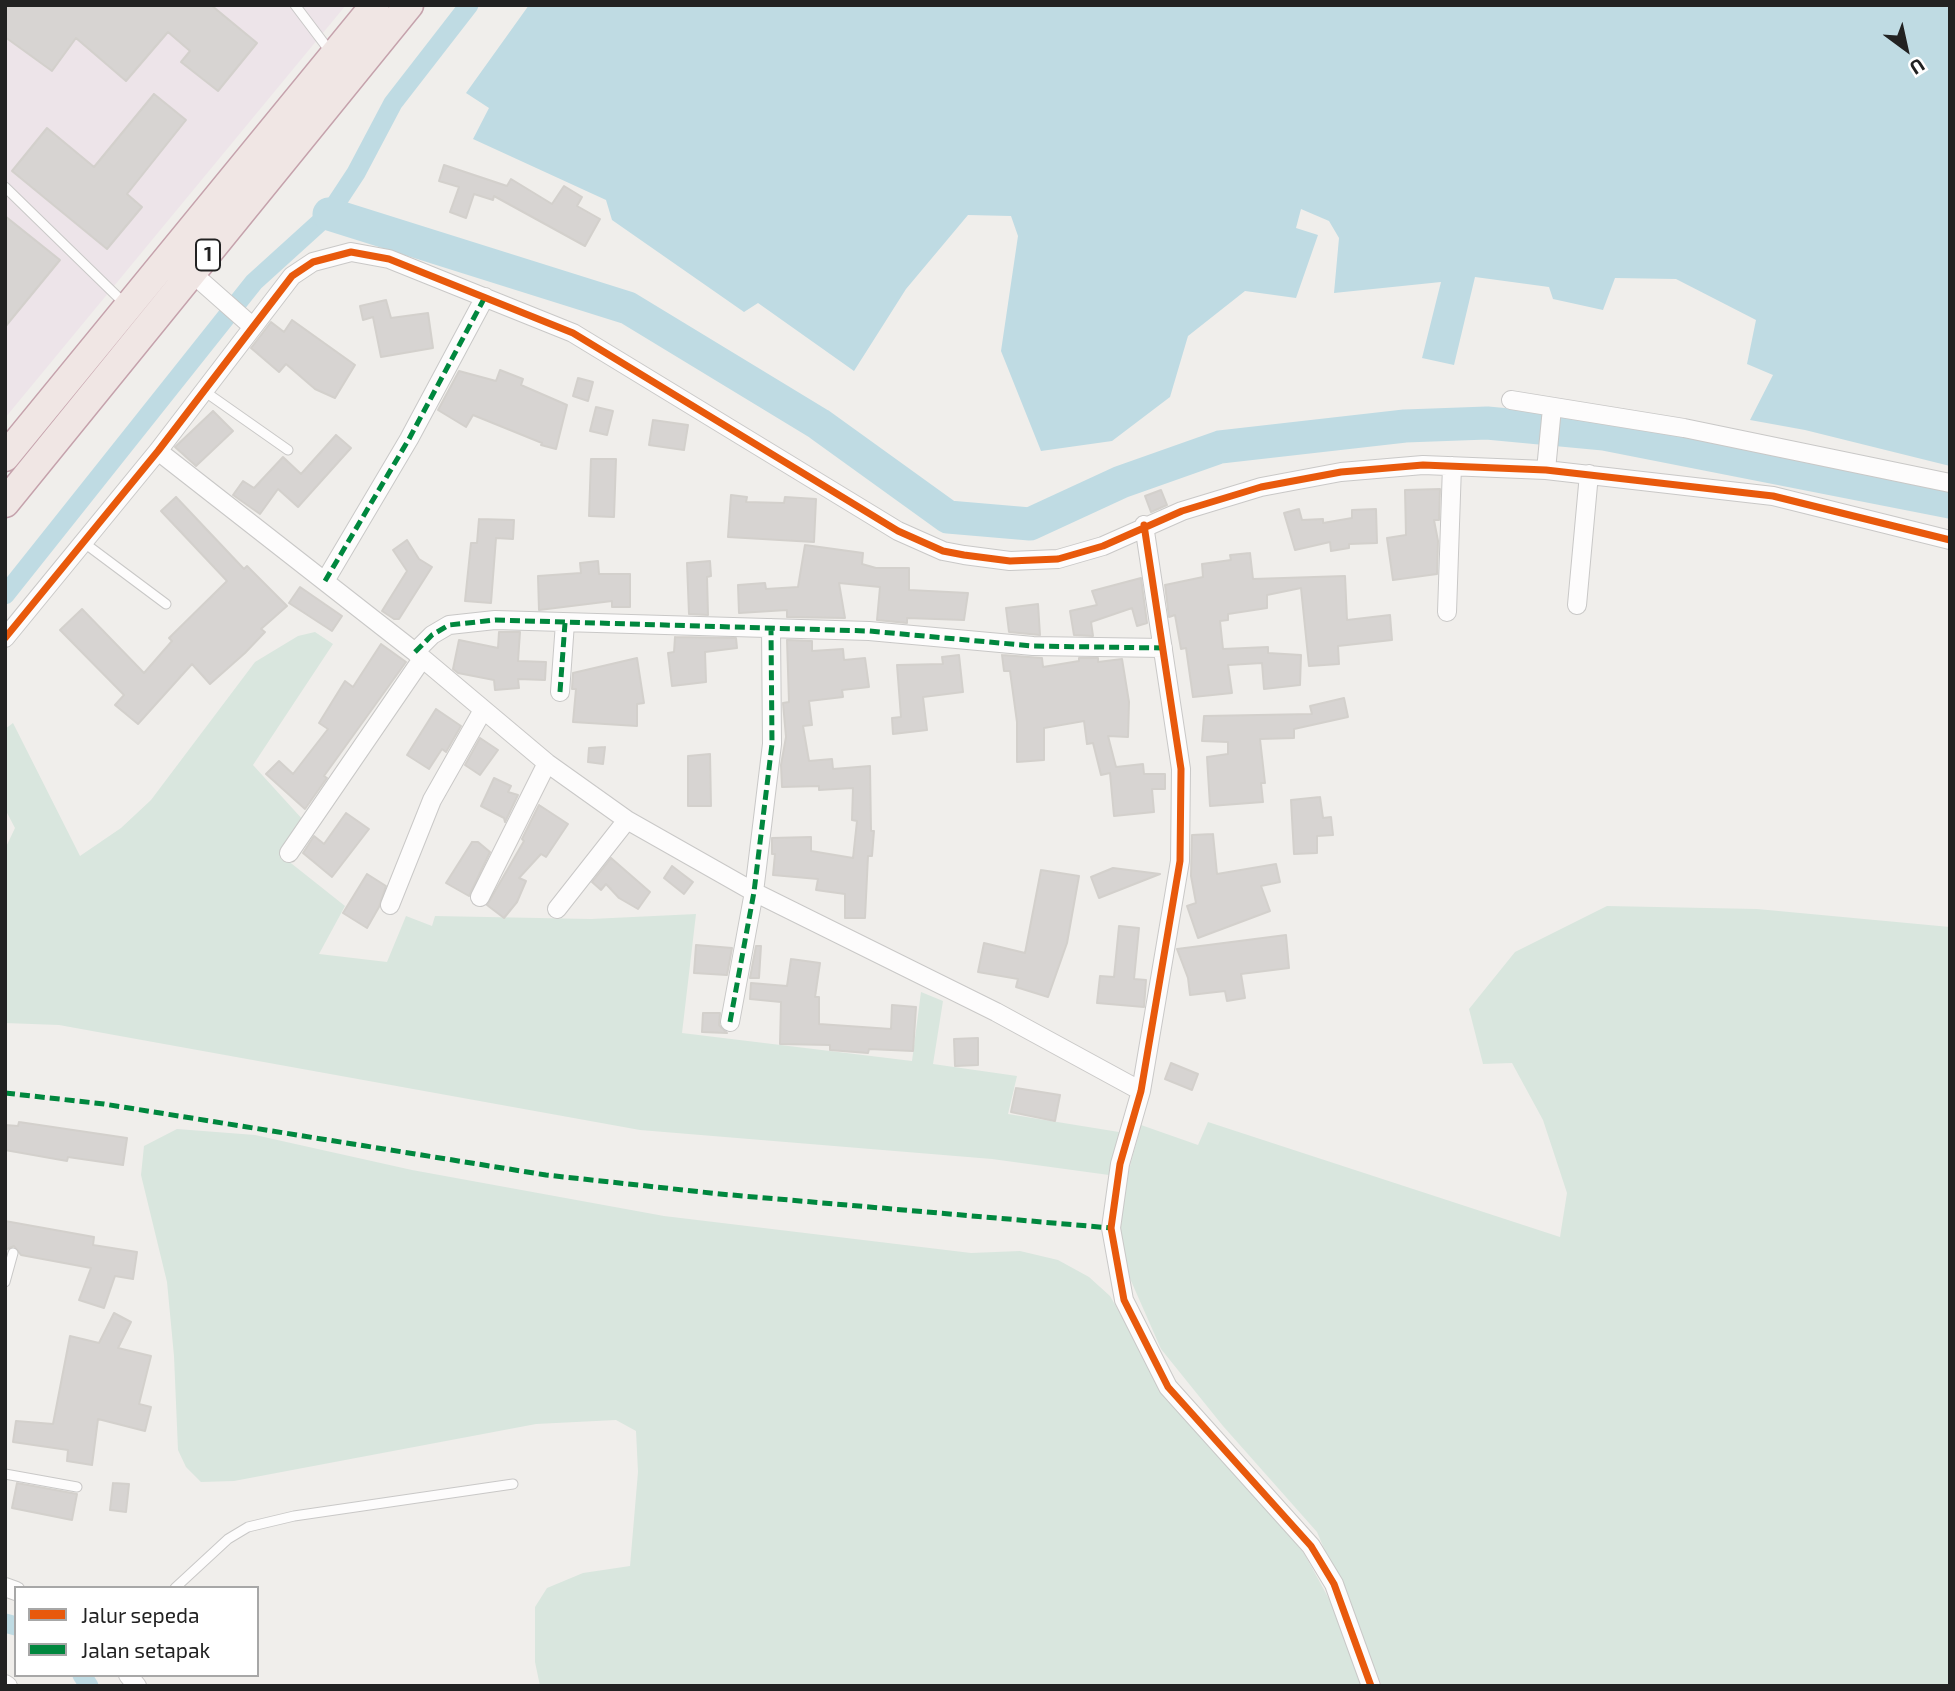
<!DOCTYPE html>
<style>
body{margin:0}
#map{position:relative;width:1955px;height:1691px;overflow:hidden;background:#f0eeeb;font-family:"Exo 2",sans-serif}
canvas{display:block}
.frame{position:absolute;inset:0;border:7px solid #222;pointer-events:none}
.legend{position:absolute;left:14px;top:1586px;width:245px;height:91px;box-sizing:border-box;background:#fff;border:2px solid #a7a7a7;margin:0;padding:9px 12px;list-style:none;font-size:21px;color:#222}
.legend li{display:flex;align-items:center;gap:14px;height:35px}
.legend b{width:35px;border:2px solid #a7a7a7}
.north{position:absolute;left:1871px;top:14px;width:70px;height:70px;-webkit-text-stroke:5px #fff;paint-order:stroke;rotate:147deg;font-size:19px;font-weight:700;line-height:28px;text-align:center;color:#222}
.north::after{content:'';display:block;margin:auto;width:24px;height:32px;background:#222;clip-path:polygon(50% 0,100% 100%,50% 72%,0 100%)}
</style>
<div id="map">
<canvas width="1955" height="1691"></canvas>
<div class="frame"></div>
<ul class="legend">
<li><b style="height:9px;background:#e8590c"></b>Jalur sepeda</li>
<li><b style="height:9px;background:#00873e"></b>Jalan setapak</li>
</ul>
<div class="north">U</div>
</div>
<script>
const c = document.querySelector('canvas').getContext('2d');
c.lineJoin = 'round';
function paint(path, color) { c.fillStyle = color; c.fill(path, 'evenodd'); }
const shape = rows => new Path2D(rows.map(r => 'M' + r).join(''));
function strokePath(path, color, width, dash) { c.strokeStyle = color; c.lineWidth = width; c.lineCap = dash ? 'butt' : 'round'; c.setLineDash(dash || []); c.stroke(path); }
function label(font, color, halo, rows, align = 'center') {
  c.font = font + ' "Exo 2",sans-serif'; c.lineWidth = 7; c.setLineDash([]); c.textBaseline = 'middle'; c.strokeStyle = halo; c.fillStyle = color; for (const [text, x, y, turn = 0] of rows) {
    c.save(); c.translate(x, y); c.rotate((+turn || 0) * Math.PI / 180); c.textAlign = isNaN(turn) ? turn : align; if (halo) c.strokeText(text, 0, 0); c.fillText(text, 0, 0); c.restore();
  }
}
paint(shape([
 [5,5,346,5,5,418]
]), '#ede4e9');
paint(shape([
 [315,632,333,644,253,765,304,821,282,856,345,906,319,954,387,962,406,916,432,926,435,916,591,919,696,914,682,1033,912,1061,921,992,943,1001,933,1064,1017,1076,1008,1114,1119,1132,1109,1175,992,1159,640,1130,59,1025,5,1023,5,849,15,828,5,809,5,729,13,723,80,856,121,828,151,800,255,662,298,636],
 [1607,906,1757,909,1950,927,1950,1686,1382,1686,1317,1532,1223,1426,1161,1349,1128,1274,1120,1235,1126,1181,1141,1125,1198,1145,1208,1122,1560,1237,1567,1193,1543,1120,1512,1063,1483,1064,1469,1009,1515,952],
 [177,1129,255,1135,412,1170,664,1216,971,1253,1020,1251,1058,1260,1089,1277,1110,1296,1173,1404,1222,1454,1304,1553,1341,1621,1363,1686,540,1686,535,1662,535,1607,547,1588,583,1573,630,1566,638,1472,636,1431,616,1420,536,1424,234,1481,201,1482,186,1467,178,1450,174,1356,167,1282,141,1175,144,1146]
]), '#d9e6de');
paint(shape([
 [529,5,1950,5,1950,466,1805,430,1750,420,1773,375,1747,364,1756,320,1676,279,1615,278,1603,310,1553,299,1549,287,1475,277,1454,365,1422,358,1441,282,1334,293,1339,238,1329,221,1301,209,1296,228,1318,235,1296,298,1245,291,1188,336,1170,397,1112,441,1041,451,1001,351,1018,236,1011,216,968,215,906,289,854,371,758,303,744,312,612,220,606,200,473,139,489,108,466,93]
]), '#bfdbe3');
strokePath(shape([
 [5,595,254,282,329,214,356,173,393,103,469,5],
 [5,1623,16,1626],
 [82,1675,89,1686]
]), '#bfdbe3', 19);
strokePath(shape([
 [329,214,628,308,819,424,948,517,1030,524,1121,482,1220,447,1405,426,1487,423,1604,434,1950,502]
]), '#bfdbe3', 33);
const building = shape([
 [5,5,211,5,257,43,218,91,181,62,190,51,168,32,126,81,76,38,52,71,5,37,5,5],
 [154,94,186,120,127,194,142,207,107,249,12,171,47,128,94,167,154,94],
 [444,165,507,186,511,179,552,204,564,186,582,197,577,206,600,219,585,246,494,196,493,200,474,194,466,218,450,212,459,187,439,181,444,165],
 [5,216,60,260,5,327,5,216],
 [386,300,391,318,428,313,433,348,381,357,373,317,363,320,360,306,386,300],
 [292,320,355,365,335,398,315,389,286,364,279,372,251,348,271,322,284,332,292,320],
 [500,370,523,379,521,385,567,405,556,449,541,445,542,443,473,415,466,427,438,410,459,371,496,381,500,370],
 [578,378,593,382,588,401,573,396,578,378],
 [596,407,613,411,607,435,590,431,596,407],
 [213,411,233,431,196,466,175,447,213,411],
 [653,420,688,425,684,450,649,445,653,420],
 [336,435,351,448,298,507,278,489,260,514,233,495,243,481,254,488,283,457,301,474,336,435],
 [591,459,616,459,614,517,589,516,591,459],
 [1440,489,1439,520,1434,520,1438,541,1437,574,1393,580,1387,538,1406,535,1405,490,1440,489],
 [1161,490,1167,505,1151,512,1145,496,1161,490],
 [731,495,747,497,746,502,784,503,785,497,816,499,814,542,728,537,731,495],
 [176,497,244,569,247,566,287,606,261,629,265,632,245,653,210,684,192,664,138,724,115,705,124,695,60,630,82,609,144,673,172,641,169,638,227,581,161,511,176,497],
 [1299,509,1302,520,1323,519,1323,523,1352,518,1352,510,1376,509,1377,543,1349,544,1349,548,1331,551,1330,542,1295,550,1284,513,1299,509],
 [479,519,514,520,513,539,496,538,491,603,465,601,471,543,477,543,479,519],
 [407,540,419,559,432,567,399,619,394,619,382,611,407,571,393,550,407,540],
 [805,545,863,553,862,564,876,568,909,568,909,590,968,593,964,620,907,618,907,623,877,620,880,587,839,583,845,618,787,617,787,610,739,613,738,585,765,583,766,589,798,587,805,545],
 [1250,553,1253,579,1345,576,1347,620,1390,615,1392,640,1338,646,1339,664,1309,666,1301,588,1267,595,1267,608,1228,614,1228,620,1220,621,1223,649,1268,647,1268,653,1301,655,1300,685,1264,689,1262,663,1228,665,1232,693,1193,697,1186,648,1181,649,1175,615,1169,617,1165,585,1203,577,1202,564,1231,560,1230,555,1250,553],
 [598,561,599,574,630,574,630,607,612,607,612,601,539,610,538,576,581,573,580,563,598,561],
 [710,561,711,576,707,577,708,615,689,614,687,563,710,561],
 [1141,578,1147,623,1137,626,1132,608,1091,622,1093,636,1074,635,1070,611,1097,605,1092,591,1141,578],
 [300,587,342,616,332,631,289,603,300,587],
 [1038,604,1040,635,1009,632,1006,608,1038,604],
 [499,632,520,632,518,661,546,662,545,680,518,679,519,688,495,690,494,680,458,673,453,669,459,640,498,648,499,632],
 [675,637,736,638,737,648,705,652,706,682,672,686,668,653,674,652,675,637],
 [787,640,812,641,812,651,843,649,844,660,865,658,869,687,842,690,843,697,809,701,812,725,803,726,809,761,832,759,833,769,870,766,871,831,874,831,872,856,868,856,865,918,845,918,845,894,816,890,818,879,773,875,775,854,772,854,772,838,811,837,811,851,853,858,857,821,852,820,853,788,819,790,819,786,782,787,781,765,786,737,783,703,789,702,787,640],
 [381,644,406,662,324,776,327,778,305,809,266,774,279,761,293,774,328,729,319,723,345,681,353,687,381,644],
 [959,655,963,692,923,697,927,730,893,734,892,718,901,717,897,665,943,664,942,657,959,655],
 [1002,655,1042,658,1043,667,1079,661,1079,658,1098,658,1098,662,1122,659,1129,702,1128,737,1108,736,1116,767,1143,764,1144,774,1165,774,1165,789,1152,789,1154,812,1114,816,1110,773,1101,775,1093,743,1087,744,1084,721,1044,728,1044,760,1017,762,1017,722,1010,671,1004,671,1002,655],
 [637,658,644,703,637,704,637,726,573,722,576,689,572,689,573,673,637,658],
 [1344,698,1348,717,1294,729,1294,738,1260,739,1265,783,1261,783,1263,802,1210,806,1207,757,1228,754,1228,742,1202,741,1204,716,1312,714,1310,706,1344,698],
 [436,709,461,726,446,752,442,749,429,769,407,755,436,709],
 [480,738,498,750,480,775,465,765,480,738],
 [605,747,603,764,588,762,589,748,605,747],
 [710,754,711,806,688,806,688,756,710,754],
 [494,778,511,786,508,792,518,795,505,822,504,818,481,806,494,778],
 [1320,797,1323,818,1331,817,1333,835,1317,836,1317,853,1294,854,1291,800,1320,797],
 [539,805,568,824,546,857,541,854,519,878,526,881,517,902,504,918,487,905,524,841,522,839,539,805],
 [346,813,369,829,332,877,303,853,314,836,324,844,346,813],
 [1213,834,1217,874,1276,864,1280,882,1261,886,1270,911,1198,938,1187,906,1196,903,1191,876,1192,835,1213,834],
 [472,842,478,842,490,852,469,896,446,883,472,842],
 [611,858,650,892,638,909,619,898,606,884,601,890,592,882,611,858],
 [672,866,693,882,684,894,664,878,672,866],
 [1113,868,1160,874,1099,898,1091,877,1113,868],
 [1041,870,1079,876,1067,943,1048,997,1016,987,1018,979,978,972,984,943,1025,953,1041,870],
 [367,874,386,886,379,907,367,928,343,913,367,874],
 [1119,926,1139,928,1134,979,1146,980,1144,1007,1097,1003,1100,976,1114,977,1119,926],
 [1286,935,1289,968,1241,974,1245,998,1227,1001,1225,991,1190,995,1188,978,1177,949,1286,935],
 [696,945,732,948,727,975,694,973,696,945],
 [756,946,761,946,759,978,750,978,756,946],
 [791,959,820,963,815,997,819,997,819,1024,891,1029,892,1005,916,1007,913,1051,869,1049,868,1053,830,1050,830,1045,780,1044,781,1002,750,999,751,983,787,986,791,959],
 [703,1013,720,1013,719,1025,727,1033,702,1032,703,1013],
 [978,1038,978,1065,955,1066,954,1039,978,1038],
 [1171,1063,1198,1074,1192,1090,1165,1079,1171,1063],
 [1016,1088,1060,1095,1055,1121,1011,1112,1016,1088],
 [19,1122,127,1138,123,1165,68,1157,67,1161,5,1150,5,1125,18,1126,19,1122],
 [5,1221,94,1237,93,1245,137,1252,133,1279,115,1276,104,1308,79,1300,91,1268,21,1255,14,1246,5,1250,5,1221],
 [114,1313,131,1322,118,1348,151,1356,139,1404,151,1407,145,1431,98,1419,92,1465,67,1461,68,1450,13,1442,16,1421,53,1424,70,1336,99,1343,114,1313],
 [17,1483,77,1494,72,1520,12,1508,17,1483],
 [113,1483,129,1484,126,1512,110,1510,113,1483]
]);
paint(building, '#d7d4d2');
strokePath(building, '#d3d0cc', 2);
const service = shape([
 [295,5,332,54],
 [5,187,124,303],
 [204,391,288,450],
 [83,542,166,604],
 [5,1282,13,1253],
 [5,1474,77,1487],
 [175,1588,228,1539,248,1527,294,1516,513,1484]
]);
const minor = shape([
 [193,274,253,327],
 [1511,400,1684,428,1950,483],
 [158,451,415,652,547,763,627,820,754,892,996,1012,1141,1091],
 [1546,470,1552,408],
 [1144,525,1181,769,1180,861,1141,1091,1120,1164,1111,1228,1124,1300,1168,1387,1311,1546,1334,1584,1371,1686],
 [325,581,409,439,485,297],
 [1577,605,1589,474],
 [1447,612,1452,466],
 [5,638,158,451,292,276,313,262,351,252,389,259,573,333,898,531,943,551,964,555,1010,561,1058,559,1103,546,1182,511,1261,487,1341,472,1423,465,1546,470,1773,496,1950,540],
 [415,652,432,635,449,625,495,620,869,631,1033,646,1163,648],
 [560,692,565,623],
 [289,853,422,659],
 [480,897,547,763],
 [390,905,432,800,483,710],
 [557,909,627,820],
 [730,1022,754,892,772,744,771,628],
 [5,1587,16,1591],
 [128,1675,137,1686],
 [5,1684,8,1686]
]);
const trunk = shape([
 [5,457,375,5],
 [5,503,409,5]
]);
strokePath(service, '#c9c8c7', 11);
strokePath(minor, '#c9c8c7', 20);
strokePath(trunk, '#c5a2ac', 31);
strokePath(service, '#fdfcfc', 9);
strokePath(minor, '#fdfcfc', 18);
strokePath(trunk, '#f0e6e4', 28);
strokePath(shape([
 [325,581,409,439,485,297],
 [415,652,432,635,449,625,495,620,869,631,1033,646,1163,648],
 [560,692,565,623],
 [730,1022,754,892,772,744,771,628],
 [5,1093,104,1104,546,1175,720,1194,1111,1228]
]), '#00873e', 5, [10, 5]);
strokePath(shape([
 [1144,525,1181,769,1180,861,1141,1091,1120,1164,1111,1228,1124,1300,1168,1387,1311,1546,1334,1584,1371,1686],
 [5,638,158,451,292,276,313,262,351,252,389,259,573,333,898,531,943,551,964,555,1010,561,1058,559,1103,546,1182,511,1261,487,1341,472,1423,465,1546,470,1773,496,1950,540]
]), '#e8590c', 7);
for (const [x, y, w] of [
 [208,255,24]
]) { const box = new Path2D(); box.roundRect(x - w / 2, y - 15.5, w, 31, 5); c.fillStyle = '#fff'; c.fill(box); strokePath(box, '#222', 2); }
label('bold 19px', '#222', null, [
 ["1",208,255]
]);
</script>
